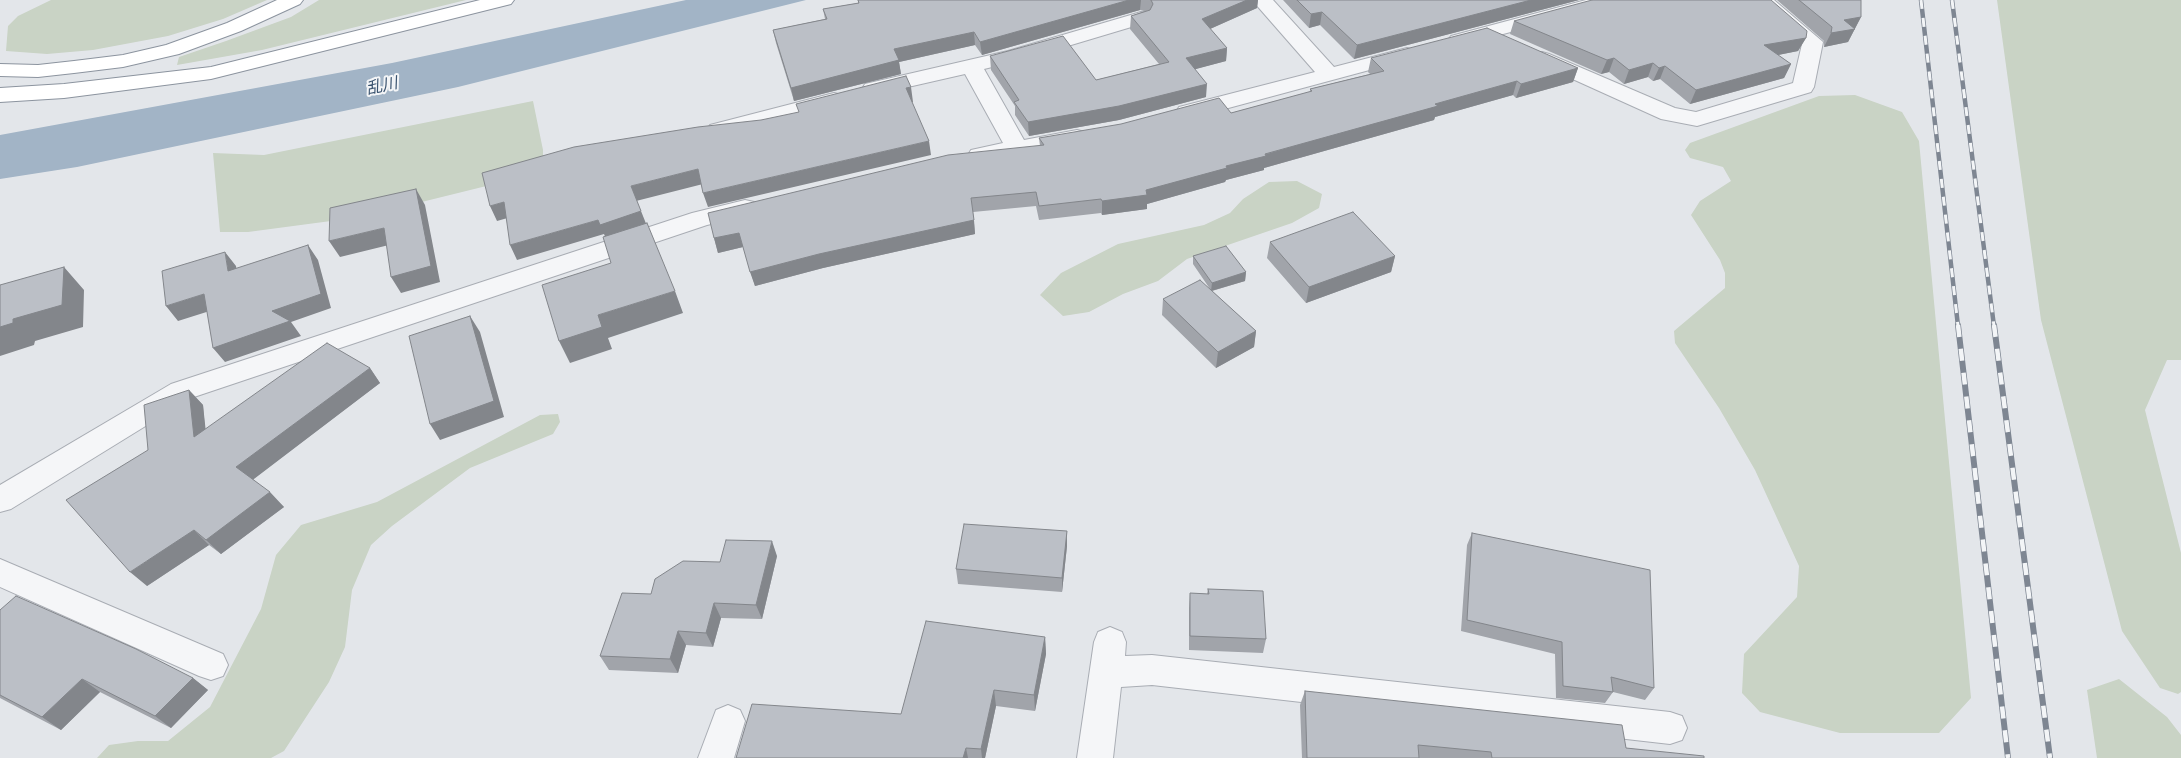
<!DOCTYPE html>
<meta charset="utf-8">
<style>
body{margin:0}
canvas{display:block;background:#e3e6ea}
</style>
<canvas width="2181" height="758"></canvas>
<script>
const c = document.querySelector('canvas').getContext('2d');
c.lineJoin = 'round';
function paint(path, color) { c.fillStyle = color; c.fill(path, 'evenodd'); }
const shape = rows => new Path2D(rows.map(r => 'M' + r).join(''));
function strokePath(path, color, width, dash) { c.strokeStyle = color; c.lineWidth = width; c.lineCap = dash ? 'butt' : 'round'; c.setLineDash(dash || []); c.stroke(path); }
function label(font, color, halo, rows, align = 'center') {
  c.font = font + ' "Sofia Sans Condensed","Noto Sans JP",sans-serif'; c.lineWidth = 4; c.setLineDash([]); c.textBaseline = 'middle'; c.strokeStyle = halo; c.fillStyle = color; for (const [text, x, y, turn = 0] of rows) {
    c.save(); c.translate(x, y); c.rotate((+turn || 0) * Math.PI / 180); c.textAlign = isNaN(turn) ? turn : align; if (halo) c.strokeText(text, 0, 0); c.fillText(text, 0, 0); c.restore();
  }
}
paint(shape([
 [51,0,267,0,223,19,168,36,93,50,47,54,6,51,8,26,18,16],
 [319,0,466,0,262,50,177,65,179,57,226,41,291,17],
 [1997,0,2181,0,2181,360,2167,360,2145,410,2181,553,2181,692,2178,694,2160,688,2122,631,2041,320],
 [1855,95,1902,112,1919,141,1971,698,1939,733,1840,733,1760,712,1742,693,1744,654,1797,597,1799,566,1755,470,1719,408,1675,343,1674,331,1725,288,1725,273,1720,260,1691,215,1700,201,1731,181,1723,167,1690,158,1685,150,1690,143,1819,96],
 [533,101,543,150,543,172,361,217,248,232,220,232,213,153,264,155],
 [1297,181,1322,194,1319,208,1292,223,1187,259,1158,281,1123,294,1089,312,1063,316,1040,295,1061,273,1118,244,1204,225,1230,213,1243,199,1269,182],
 [558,414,560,422,553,434,470,468,392,526,371,545,352,590,345,647,329,682,284,751,271,758,97,758,109,745,138,741,168,741,210,707,261,609,276,555,301,525,377,502,540,415],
 [2119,679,2167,717,2181,735,2181,758,2097,758,2087,690]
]), '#c9d3c5');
paint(shape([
 [686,0,806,0,458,87,77,167,0,179,0,135,392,63]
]), '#a2b4c6');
const minor = shape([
 [1252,0,1273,0,1334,67,1407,48,1414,50,1417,54,1414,58,1195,117,1187,119,1179,117,1176,112,1179,107,1315,72,1252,0],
 [1586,0,1619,0,1616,4,1458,46,1451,44,1448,40,1451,36,1586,0],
 [1752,0,1774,0,1823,42,1814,87,1811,92,1697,126,1661,119,1535,62,1531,58,1535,54,1542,52,1549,54,1675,108,1696,112,1793,83,1802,44,1752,0],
 [1141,12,1148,14,1151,18,1148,22,1021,60,984,69,1024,140,1077,130,1085,132,1088,137,1085,142,979,162,971,160,968,155,971,150,1003,143,965,74,873,95,865,94,862,89,865,84,1008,51,1141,12],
 [834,93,842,95,845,100,842,105,718,137,710,135,707,130,710,125,834,93],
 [745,200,754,202,757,208,754,214,707,225,191,398,11,509,0,512,0,485,171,384,692,213,745,200],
 [0,559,223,654,228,665,223,676,211,680,199,676,0,587,0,559],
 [1110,627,1122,632,1126,642,1125,656,1152,655,1670,712,1682,716,1687,728,1682,740,1670,744,1152,685,1121,687,1113,758,1077,758,1094,642,1098,632,1110,627],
 [728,705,740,710,745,721,734,758,698,758,716,710,728,705]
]);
const highway = shape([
 [277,0,303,0,300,4,241,31,179,54,123,67,74,73,38,77,0,76,0,64,38,65,74,61,123,55,166,45,227,23,277,0],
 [480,0,514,0,511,4,211,79,64,98,0,102,0,88,64,84,211,67,480,0]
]);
strokePath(minor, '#a9adb4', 2);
strokePath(highway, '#8c949f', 2);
paint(minor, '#f5f6f8');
paint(highway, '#fff');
const railFar1 = shape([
 [1921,0,1958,326],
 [1952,0,1994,326]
]);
const rail = shape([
 [1958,325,2008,758],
 [1994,325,2050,758]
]);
strokePath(railFar1, '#7e8692', 4.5);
strokePath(rail, '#7e8692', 6);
strokePath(railFar1, '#f3f5f7', 3, [9]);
strokePath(rail, '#f3f5f7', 4.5, [12]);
paint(shape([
 [858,0,1258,0,1257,8,1210,29,1227,48,1226,61,1195,69,1206,97,1119,120,1029,136,1015,115,1015,106,991,70,990,56,1096,80,1159,64,1130,29,1131,16,1144,11,1140,10,982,55,975,45,899,62,901,74,794,101,776,43,773,30,825,19,823,9,858,3],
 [1283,0,1579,0,1354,59,1320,25,1309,28],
 [1777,0,1861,0,1861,17,1848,42,1824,47,1824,41],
 [1514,21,1806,38,1798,51,1778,55,1791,64,1784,78,1690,104,1660,79,1653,81,1648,77,1624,84,1609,72,1601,74,1510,34],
 [1371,58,1578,68,1573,82,1516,98,1513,95,1435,117,1434,120,1264,168,1264,170,1226,180,1225,182,1147,204,1147,209,1102,215,1101,213,1039,220,1036,206,973,212,975,234,823,268,755,286,743,247,718,253,714,238,1040,146,1039,138,1231,113,1310,92,1310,89,1370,74,1368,72],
 [1270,242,1395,256,1391,272,1306,303,1267,258],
 [1193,256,1246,272,1245,281,1212,291,1256,331,1254,347,1216,368,1162,315,1163,299,1210,289,1193,264],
 [370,368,380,383,253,479,284,507,221,554,209,545,147,586,148,450,189,390,203,405,205,429],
 [1067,531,1067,546,1062,592,958,584,956,569],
 [1472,533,1654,688,1645,700,1613,692,1605,703,1556,698,1555,654,1461,631,1467,545],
 [777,556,762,619,721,618,713,647,686,645,678,673,609,670,600,656,651,594,720,562],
 [1208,589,1266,639,1263,653,1189,650,1189,608,1190,593,1207,594],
 [0,610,193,678,208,690,171,728,100,692,61,730,0,698],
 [1045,637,1046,654,1035,711,996,706,985,758,736,758,901,714],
 [1305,691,1626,748,1704,758,1302,758,1300,705]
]), '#a1a4aa');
paint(shape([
 [1129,0,1141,0,1140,10,982,55,980,42],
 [1247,0,1258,0,1257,8,1201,33,1202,19],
 [1531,0,1579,0,1354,59,1357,45],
 [1322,12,1320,25,1309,28,1311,14],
 [1861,17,1848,42,1824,47,1831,33,1844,20],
 [974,32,975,45,899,62,901,74,794,101,791,88,894,49],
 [1806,38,1798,51,1758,59,1764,45],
 [1227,48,1226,61,1185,72,1186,58],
 [1614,58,1609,72,1601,74,1607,60],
 [1653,63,1648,77,1624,84,1629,70],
 [1791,64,1784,78,1690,104,1696,90],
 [1665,66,1660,79,1653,81,1659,68],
 [1578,68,1573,82,1516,98,1521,84],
 [1517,81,1513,95,1435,117,1434,120,1264,168,1264,170,1226,180,1225,182,1147,204,1147,209,1102,215,1102,201,1146,190,1435,104],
 [1207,84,1206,97,1119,120,1029,136,1028,122],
 [911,87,913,102,908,103,906,88],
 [929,141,931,155,708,207,703,193],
 [698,169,703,184,636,201,631,186],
 [416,189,425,205,440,282,401,293,391,277],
 [504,202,511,217,497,221,490,206],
 [641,211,647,226,606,239,604,234,517,260,510,245,598,220],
 [974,220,975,234,823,268,755,286,750,272,819,254],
 [384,228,393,244,340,257,329,241],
 [739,233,743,247,718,253,714,238],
 [308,245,318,260,331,308,291,322,301,336,225,362,213,348],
 [225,252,236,266,239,286,228,271],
 [1395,256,1391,272,1306,303,1309,287],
 [64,267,84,290,83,327,35,341,34,345,0,356,0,327,13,319],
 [1246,272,1245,281,1211,291,1212,283],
 [675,291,683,313,608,338,612,349,570,363,559,341,598,315],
 [204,294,216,309,178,321,166,306],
 [470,316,480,332,504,417,440,440,430,424],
 [1256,331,1254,347,1216,368,1218,352],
 [370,368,380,383,250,482,236,467],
 [189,390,203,405,208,452,194,437],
 [270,492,284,507,221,554,206,540],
 [194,530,209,545,147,586,130,572],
 [1067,531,1067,546,1062,592,1062,578],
 [772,541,777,556,762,619,756,605],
 [714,603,721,618,713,647,706,633],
 [678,631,686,645,678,673,670,659],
 [1045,637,1046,654,1035,711,1034,695],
 [193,678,208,690,171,728,155,716],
 [82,679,100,692,61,730,42,717],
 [994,690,996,706,985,758,982,758,981,749],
 [966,748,968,758,963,758]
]), '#83868b');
const building = shape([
 [858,0,1129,0,980,42,974,32,894,49,899,60,791,88,773,30,827,19,823,9,859,3,858,0],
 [1151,0,1247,0,1202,19,1227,48,1186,58,1207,84,1119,106,1028,122,1014,102,1019,100,990,56,1063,36,1096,80,1169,62,1131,16,1150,10,1153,4,1151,0],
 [1297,0,1531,0,1357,45,1322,12,1311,14,1297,0],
 [1592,0,1771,0,1807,31,1806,38,1764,45,1791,64,1696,90,1665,66,1659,68,1653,63,1629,70,1614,58,1607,60,1514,21,1592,0],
 [1799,0,1861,0,1861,17,1844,20,1855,29,1831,33,1832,27,1799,0],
 [1487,28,1578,68,1521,84,1517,81,1435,104,1438,106,1265,154,1266,156,1226,166,1227,168,1146,190,1147,195,1102,201,1101,199,1039,206,1036,192,971,198,974,220,819,254,750,272,739,233,714,238,708,213,948,155,1044,145,1039,138,1121,124,1219,98,1231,113,1312,91,1310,89,1384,71,1371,58,1487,28],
 [906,76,911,87,906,88,929,141,703,193,698,169,631,186,641,211,600,225,598,220,510,245,504,202,490,206,482,173,574,147,698,127,761,120,799,112,796,104,906,76],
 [416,189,431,266,391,277,384,228,329,241,330,208,416,189],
 [1353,212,1395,256,1309,287,1270,242,1353,212],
 [647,223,675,291,598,315,602,327,559,341,542,285,611,263,603,237,647,223],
 [308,245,321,294,272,311,290,321,213,348,204,294,166,306,162,271,225,252,228,271,308,245],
 [1226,246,1246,272,1212,283,1193,256,1226,246],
 [64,267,62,305,13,319,13,323,0,327,0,285,64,267],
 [1200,280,1256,331,1218,352,1163,299,1200,280],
 [470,316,494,401,430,424,409,336,470,316],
 [327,343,370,368,236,467,270,492,206,540,194,530,130,572,66,500,148,450,144,405,189,390,194,437,327,343],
 [964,524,1067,531,1062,578,956,569,964,524],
 [1472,533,1650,570,1654,688,1611,677,1613,692,1563,686,1562,642,1467,620,1472,533],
 [726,540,772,541,756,605,714,603,706,633,678,631,670,659,600,656,622,593,651,594,655,579,683,561,720,562,726,540],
 [1208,589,1263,591,1266,639,1190,636,1190,593,1209,594,1208,589],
 [16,596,136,649,193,678,155,716,82,679,42,717,0,695,0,610,16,596],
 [926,621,1045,637,1034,695,994,690,981,749,966,748,963,758,736,758,752,704,901,714,926,621],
 [1305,691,1622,725,1626,748,1704,756,1704,758,1492,758,1491,752,1418,745,1419,758,1307,758,1305,691]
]);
paint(building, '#bbbfc6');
strokePath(building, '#83868b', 1);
label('italic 16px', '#3b5470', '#f3f5f7', [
 ["乱川",382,87,-12]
]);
</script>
